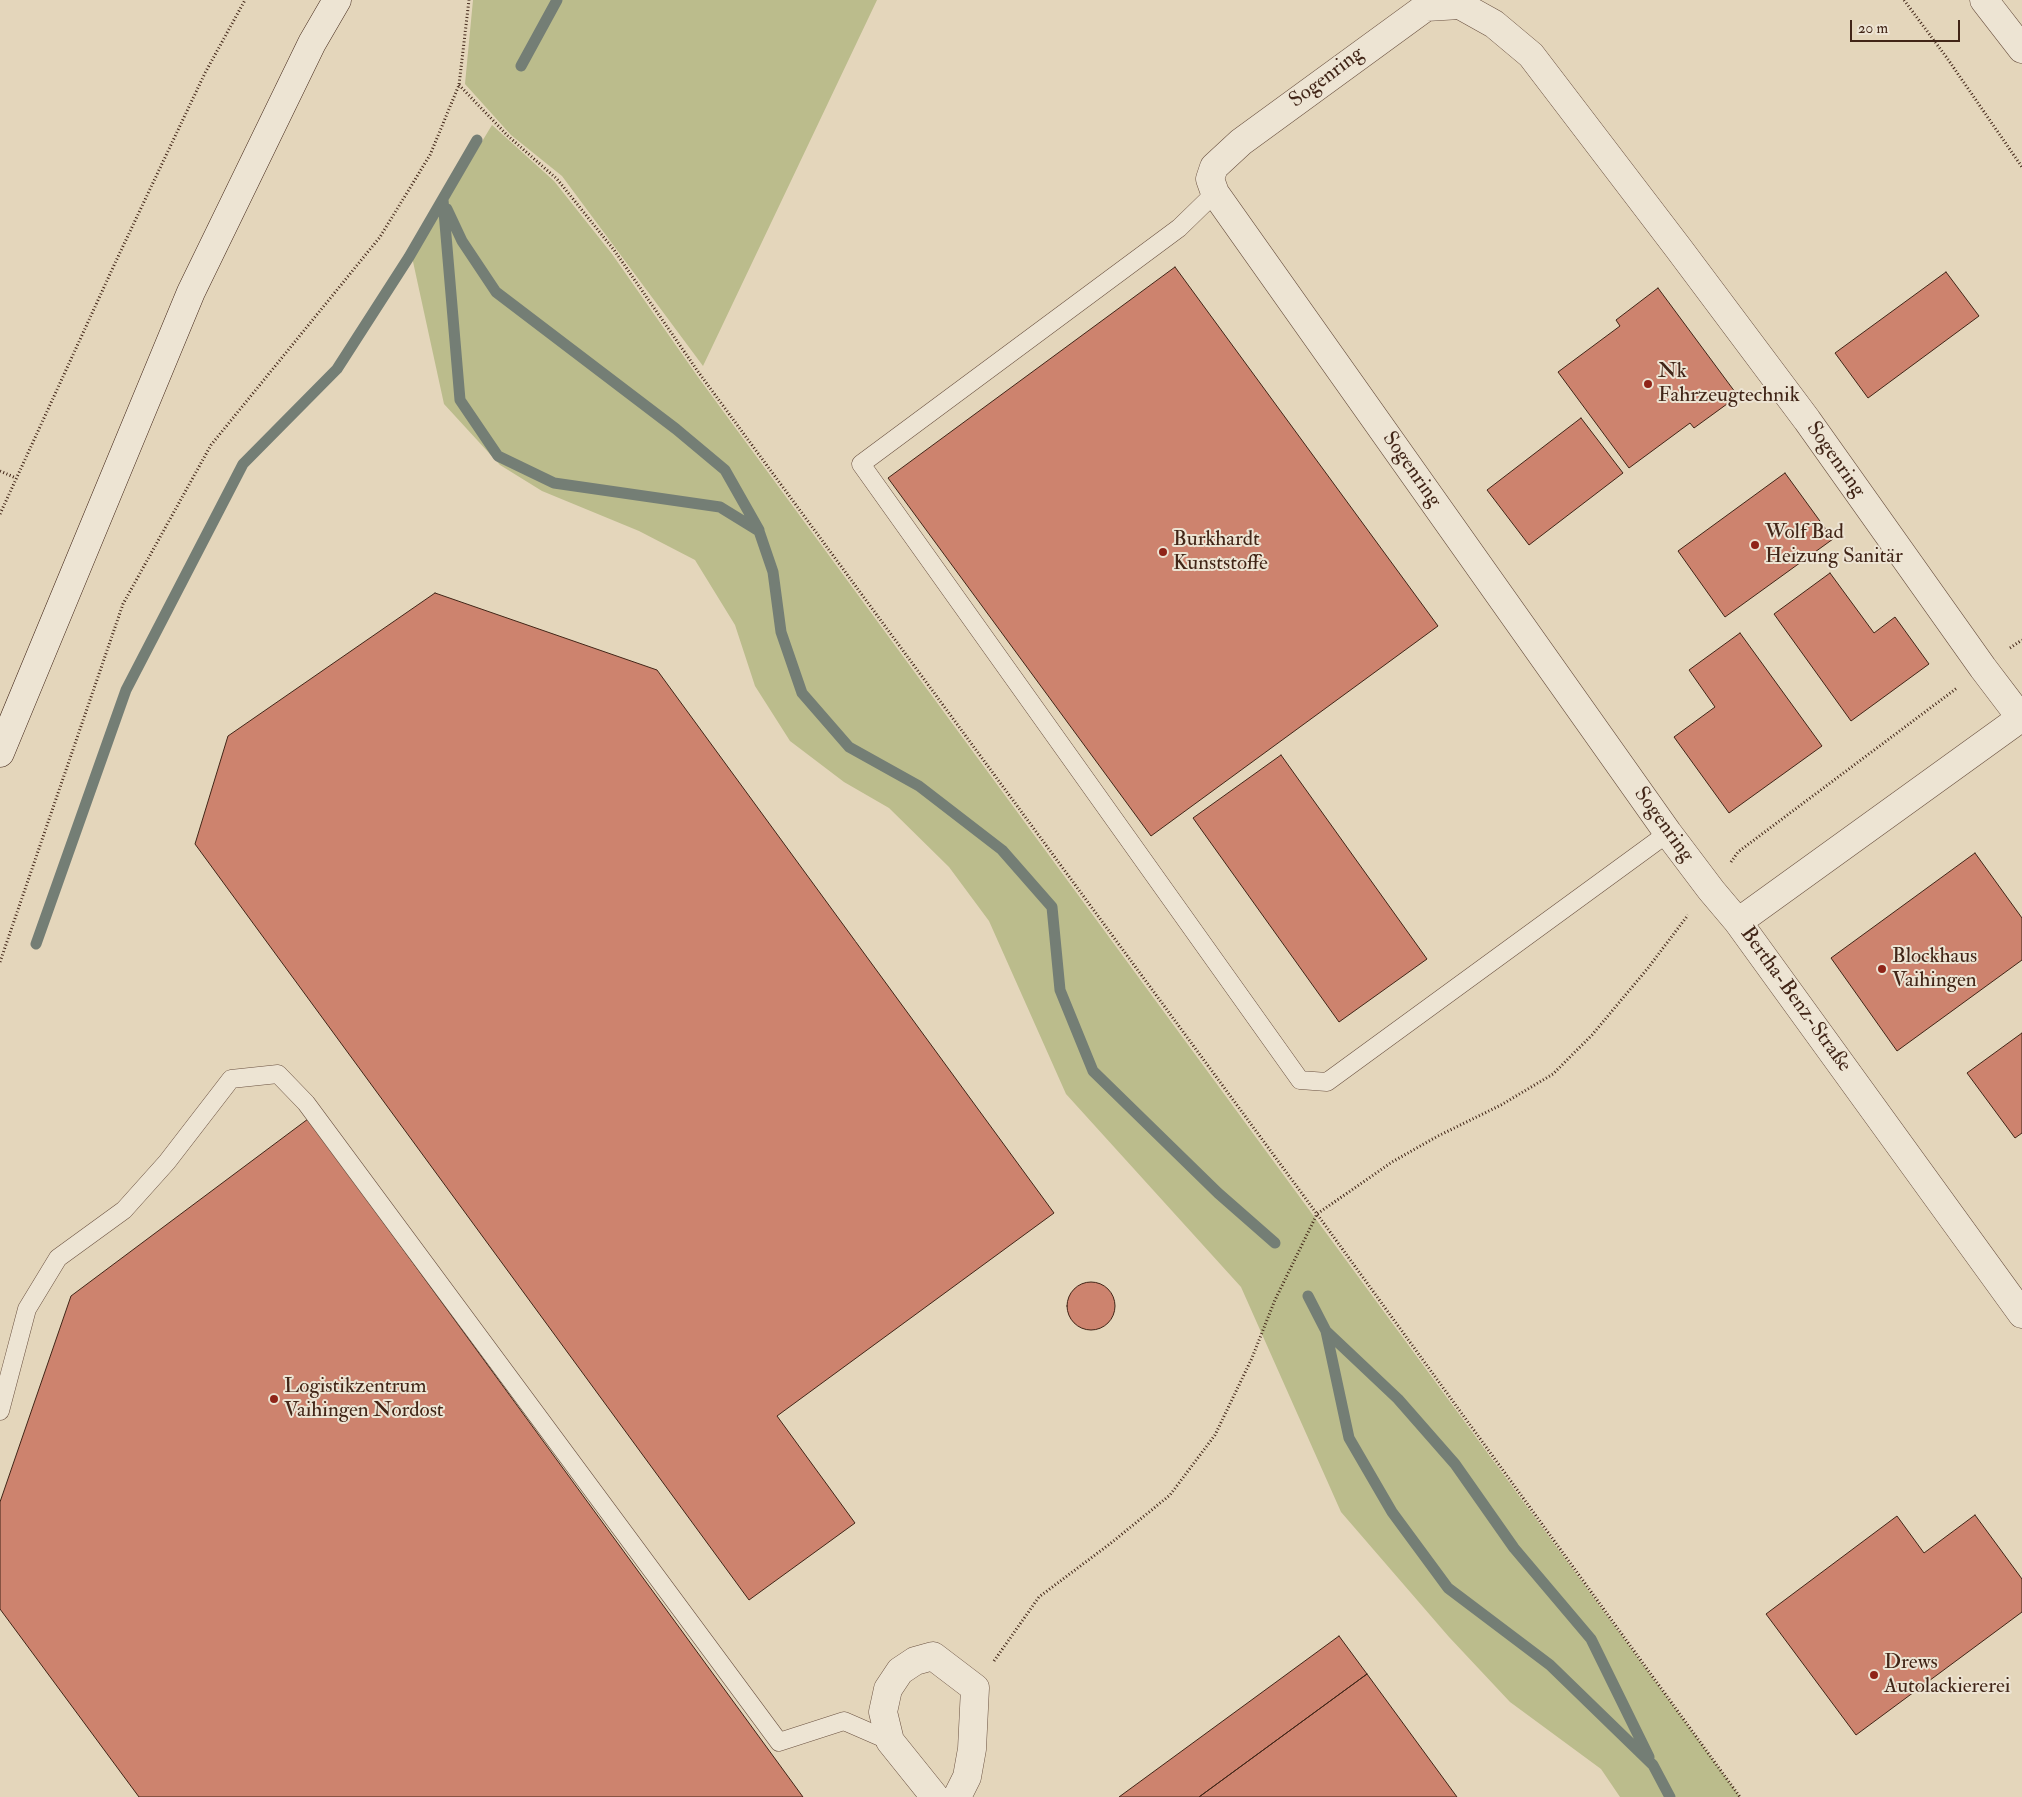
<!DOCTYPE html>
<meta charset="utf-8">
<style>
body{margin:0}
#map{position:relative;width:2022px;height:1797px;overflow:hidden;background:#e4d6bb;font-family:"IM FELL Double Pica",serif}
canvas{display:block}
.scale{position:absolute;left:1850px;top:20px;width:110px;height:22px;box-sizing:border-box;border:2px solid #412517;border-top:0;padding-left:6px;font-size:15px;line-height:18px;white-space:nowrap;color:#412517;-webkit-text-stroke:4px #ede4d3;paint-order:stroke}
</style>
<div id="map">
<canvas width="2022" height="1797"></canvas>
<div class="scale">20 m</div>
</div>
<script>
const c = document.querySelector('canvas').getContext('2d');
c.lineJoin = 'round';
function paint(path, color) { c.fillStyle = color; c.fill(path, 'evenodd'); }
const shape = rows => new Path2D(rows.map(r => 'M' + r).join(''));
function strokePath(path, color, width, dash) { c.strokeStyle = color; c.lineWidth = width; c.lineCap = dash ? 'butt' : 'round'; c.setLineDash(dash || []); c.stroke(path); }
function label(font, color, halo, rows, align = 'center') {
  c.font = font + ' "IM FELL Double Pica",serif'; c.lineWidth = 4; c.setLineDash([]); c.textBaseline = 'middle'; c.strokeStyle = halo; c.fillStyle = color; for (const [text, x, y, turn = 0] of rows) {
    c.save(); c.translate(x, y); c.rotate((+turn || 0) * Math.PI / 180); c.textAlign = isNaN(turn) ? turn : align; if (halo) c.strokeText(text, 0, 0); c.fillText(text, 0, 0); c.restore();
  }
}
paint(shape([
 [473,0,877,0,703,366,562,176,511,135,465,84],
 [492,125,554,181,612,254,698,377,1740,1797,1620,1797,1601,1769,1510,1702,1449,1637,1341,1512,1241,1287,1066,1094,989,921,949,867,889,808,844,782,790,741,755,686,735,625,695,560,639,531,542,491,500,465,444,404,412,257]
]), '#bbbc8c');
strokePath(shape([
 [521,66,557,0],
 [443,200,460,400,498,456,554,483,720,507,759,531,773,572,781,632,802,693,849,747,919,786,1002,850,1052,907,1060,990,1093,1071,1218,1193,1275,1243],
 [447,209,462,241,496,292,676,429,725,470,759,530],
 [36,944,126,690,243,464,337,369,409,257,477,140],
 [1308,1296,1326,1331,1349,1438,1392,1512,1448,1588,1550,1665,1653,1765,1670,1797],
 [1326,1331,1398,1399,1455,1464,1514,1548,1591,1639,1649,1757]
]), '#747e75', 11);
const building = shape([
 [1175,267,1438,626,1151,836,888,478,1175,267],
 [1946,272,1979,316,1868,398,1835,353,1946,272],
 [1658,288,1738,396,1694,428,1690,423,1629,468,1558,372,1620,326,1616,320,1658,288],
 [1581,418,1623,473,1529,545,1487,490,1581,418],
 [1785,473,1833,539,1725,617,1678,551,1785,473],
 [1830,573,1874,633,1895,617,1929,664,1851,721,1774,614,1830,573],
 [435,593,657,670,1054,1213,777,1416,855,1523,749,1600,195,844,228,736,435,593],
 [1740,633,1822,746,1729,813,1674,737,1715,707,1689,670,1740,633],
 [1281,755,1427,959,1339,1022,1193,818,1281,755],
 [1975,853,2022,918,2022,960,1897,1051,1831,958,1975,853],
 [2022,1033,2022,1133,2015,1138,1967,1073,2022,1033],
 [308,1119,803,1797,139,1797,0,1609,0,1502,71,1296,308,1119],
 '1067 1306a24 24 0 1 1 48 0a24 24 0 1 1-48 0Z',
 [1975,1515,2022,1579,2022,1612,1856,1735,1766,1614,1897,1516,1924,1553,1975,1515],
 [1339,1636,1367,1674,1199,1797,1119,1797,1339,1636],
 [1367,1674,1457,1797,1199,1797,1367,1674]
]);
paint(building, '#cd836e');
strokePath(building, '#412517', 1);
const service = shape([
 [1215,193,1179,228,861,464,1300,1080,1327,1082,1668,833],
 [0,1411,27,1309,58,1258,124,1210,167,1162,231,1079,278,1074,306,1103,779,1742,844,1721,890,1741]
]);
const minor = shape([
 [2021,718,1983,668,1807,420,1679,249,1531,55,1494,24,1460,5,1426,7,1241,142,1214,167,1210,179,1215,193,1668,833,1711,890,1738,922,2022,1314],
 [1738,922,2022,717],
 [935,1797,890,1741,883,1712,888,1689,900,1671,915,1661,933,1656,975,1688,972,1749,967,1777,957,1797]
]);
const tertiary = shape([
 [1984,0,2022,49]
]);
const secondary = shape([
 [0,753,191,292,312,43,337,0]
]);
strokePath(service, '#6a5140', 19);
strokePath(minor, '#6a5140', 29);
strokePath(tertiary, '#6a5140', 29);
strokePath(secondary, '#412517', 29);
strokePath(shape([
 [1904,0,1947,58,2022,167],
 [459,85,508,136,557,179,614,250,699,373,1317,1214,1740,1797],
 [0,471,16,478],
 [0,514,116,261,205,73,245,0],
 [2010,648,2022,640],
 [1731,862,1738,852,1957,688],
 [0,962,123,604,211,445,380,237,430,155,459,85,469,0],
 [994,1661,1039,1597,1111,1543,1170,1495,1215,1435,1252,1358,1275,1300,1317,1214,1392,1162,1438,1136,1501,1105,1553,1074,1592,1035,1648,968,1688,915]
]), '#412517', 3, [1, 2.5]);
strokePath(service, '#ede4d3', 18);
strokePath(minor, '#ede4d3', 28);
strokePath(tertiary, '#ede4d3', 28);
strokePath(secondary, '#ede4d3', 28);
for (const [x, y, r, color] of [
 [1648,384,5,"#8f2418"],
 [1755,545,5,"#8f2418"],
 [1163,552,5,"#8f2418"],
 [1882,969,5,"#8f2418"],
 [274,1399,5,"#8f2418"],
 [1874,1675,5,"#8f2418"]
]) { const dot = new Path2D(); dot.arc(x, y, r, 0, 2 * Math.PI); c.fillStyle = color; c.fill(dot); strokePath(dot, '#ede4d3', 2); }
label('21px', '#412517', '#ede4d3', [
 ["Sogenring",1327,78,-37],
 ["Sogenring",1835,460,55],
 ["Sogenring",1411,470,55],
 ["Sogenring",1663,825,54],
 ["Bertha-Benz-Straße",1795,1000,54]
]);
label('21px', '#412517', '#ede4d3', [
 ["Nk",1658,372],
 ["Fahrzeugtechnik",1658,396],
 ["Wolf Bad",1765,533],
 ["Heizung Sanitär",1765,557],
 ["Burkhardt",1173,540],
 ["Kunststoffe",1173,564],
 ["Blockhaus",1892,957],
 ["Vaihingen",1892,981],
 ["Logistikzentrum",284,1387],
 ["Vaihingen Nordost",284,1411],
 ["Drews",1884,1663],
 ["Autolackiererei",1884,1687]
], 'left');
</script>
